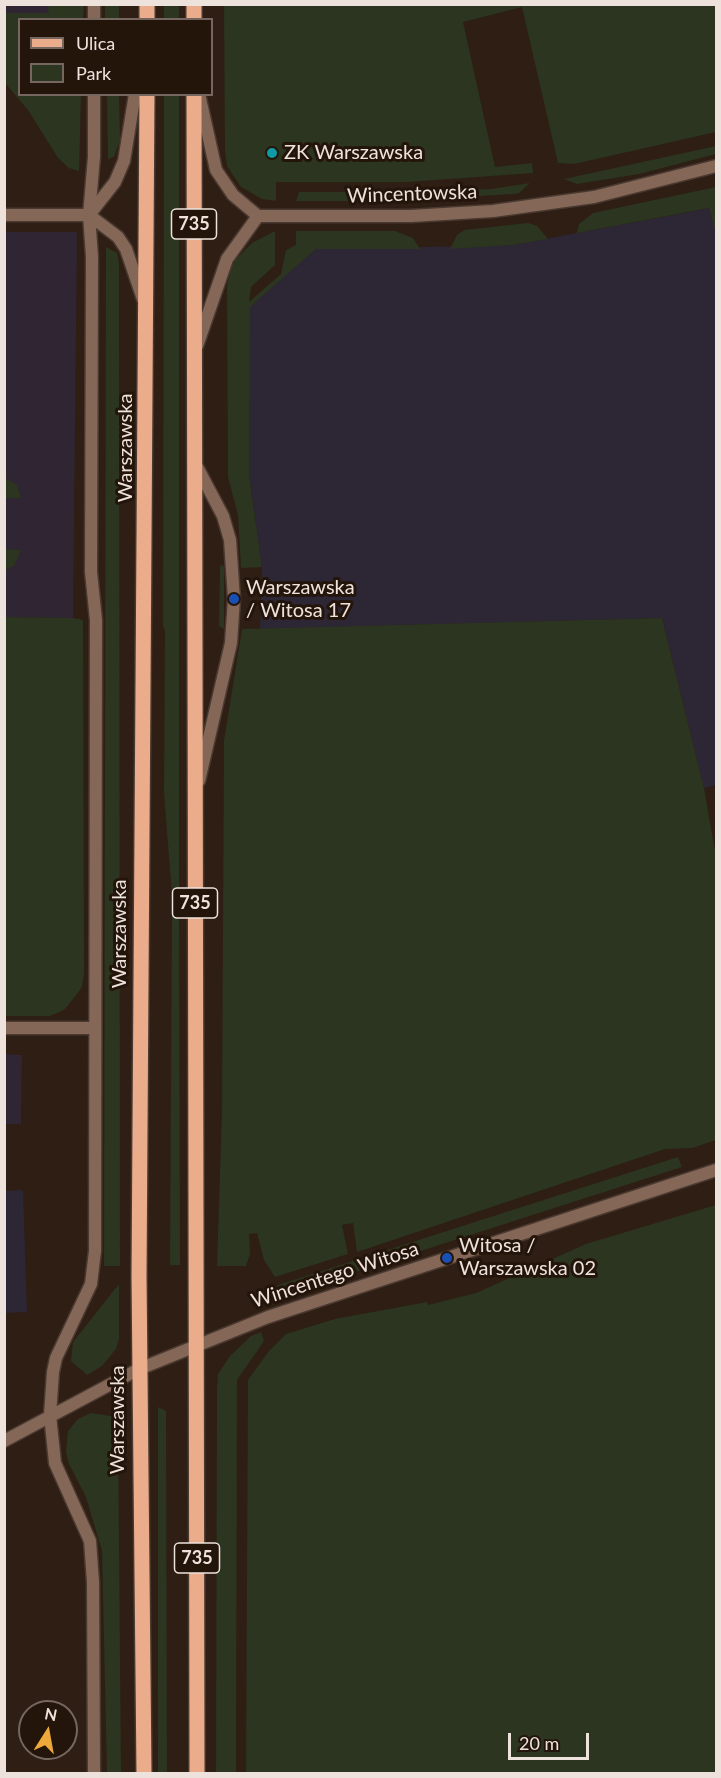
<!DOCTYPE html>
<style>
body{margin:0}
#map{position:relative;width:721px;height:1778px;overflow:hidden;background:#2e1e14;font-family:Lato,sans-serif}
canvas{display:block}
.frame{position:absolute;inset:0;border:6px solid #eee2dc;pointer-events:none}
.legend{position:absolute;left:18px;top:18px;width:195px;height:78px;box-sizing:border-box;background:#24150b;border:2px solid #75675f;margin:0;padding:8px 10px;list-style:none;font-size:18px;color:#eee2dc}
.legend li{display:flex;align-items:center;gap:12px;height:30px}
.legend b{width:30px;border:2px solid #75675f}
.north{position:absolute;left:18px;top:1700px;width:60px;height:60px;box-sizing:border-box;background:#24150b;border:2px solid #75675f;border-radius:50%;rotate:11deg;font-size:16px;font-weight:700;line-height:24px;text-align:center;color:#eee2dc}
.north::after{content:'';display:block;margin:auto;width:21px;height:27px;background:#eda83b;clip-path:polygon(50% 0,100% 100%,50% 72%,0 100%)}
.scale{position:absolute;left:508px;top:1733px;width:81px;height:27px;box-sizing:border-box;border:3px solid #eee2dc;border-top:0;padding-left:8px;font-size:18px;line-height:21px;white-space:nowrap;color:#eee2dc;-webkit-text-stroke:4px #24150b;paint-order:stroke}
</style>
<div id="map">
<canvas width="721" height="1778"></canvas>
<div class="frame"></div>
<ul class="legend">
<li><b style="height:8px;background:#ebac8b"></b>Ulica</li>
<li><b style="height:16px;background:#2c351f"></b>Park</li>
</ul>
<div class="north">N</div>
<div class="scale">20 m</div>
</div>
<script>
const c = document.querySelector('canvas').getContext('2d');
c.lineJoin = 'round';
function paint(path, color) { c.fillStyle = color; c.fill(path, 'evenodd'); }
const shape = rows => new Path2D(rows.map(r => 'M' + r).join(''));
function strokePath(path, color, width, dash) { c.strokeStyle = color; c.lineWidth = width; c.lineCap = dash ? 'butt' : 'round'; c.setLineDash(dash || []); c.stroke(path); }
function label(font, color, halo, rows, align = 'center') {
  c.font = font + ' Lato,sans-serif'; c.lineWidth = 6; c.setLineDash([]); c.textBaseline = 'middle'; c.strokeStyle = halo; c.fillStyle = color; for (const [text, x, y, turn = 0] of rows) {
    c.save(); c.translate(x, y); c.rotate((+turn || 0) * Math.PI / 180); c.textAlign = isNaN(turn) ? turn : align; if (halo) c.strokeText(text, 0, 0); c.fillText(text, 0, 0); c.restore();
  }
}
paint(shape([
 [710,208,716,235,716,785,704,788,662,618,260,629,262,567,249,475,249,307,316,249,513,245],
 [23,1190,27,1312,5,1313,5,1191]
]), '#2c2635');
paint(shape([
 [5,5,49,5,49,13,5,13],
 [5,232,77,232,73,618,5,617],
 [5,1054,22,1055,21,1124,5,1124]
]), '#302533');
paint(shape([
 [49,5,84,5,83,19,20,20,20,94,81,95,79,171,69,168,58,158,28,110,5,83,5,13,48,13],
 [105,5,119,5,119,19,105,19],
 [164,5,179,5,179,19,164,19],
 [224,5,716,5,716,132,574,164,558,163,522,7,463,22,495,167,532,163,533,173,407,182,276,182,276,201,262,199,241,187,227,166,225,152],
 [107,95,119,95,120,140,114,157,108,159],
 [179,95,179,893,180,1265,170,1265,172,895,164,793,165,631,163,625,164,95],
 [716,146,716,154,639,174,577,184,564,179],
 [530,183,519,193,513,194,402,201,296,201,299,192,414,192,491,189],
 [716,187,716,235,709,208,577,233,579,224,593,213],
 [528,223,537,226,548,239,513,245,450,249,457,235,464,230],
 [275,231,275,265,251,287,249,302,281,274,286,250,296,245,296,231,395,231,413,238,420,249,316,249,250,307,249,475,262,567,241,568,238,515,228,477,227,287,230,271,236,259,252,243],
 [106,247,117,253,119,263,120,1266,104,1266],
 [5,478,17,485,21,498,5,498],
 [5,549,21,550,14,566,5,570],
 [220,565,224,566,224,629,219,626],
 [5,617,73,618,83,620,84,973,82,987,73,999,64,1010,50,1016,5,1016],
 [662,618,704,788,716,857,716,1140,692,1148,665,1149,357,1252,353,1223,342,1225,348,1254,275,1277,264,1260,257,1233,249,1234,250,1254,246,1266,217,1266,222,1111,224,741,242,629],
 [678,1157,682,1167,271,1299,273,1289,278,1285],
 [716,1205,716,1773,246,1773,248,1380,269,1351,286,1334,335,1319,427,1302,428,1305,476,1293,586,1244],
 [119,1284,119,1339,116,1349,102,1366,87,1375,71,1361,73,1342],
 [261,1332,264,1341,237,1380,236,1773,216,1773,217,1388,218,1374,230,1356,251,1336],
 [158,1407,166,1411,167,1774,158,1773],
 [91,1413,111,1416,118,1427,121,1773,107,1773,102,1551,86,1497,69,1464,66,1452,68,1431,78,1419]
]), '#2c351f');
const service = shape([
 [94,4,94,20],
 [89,215,94,157,94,94],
 [195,463,223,516,230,540,234,599,231,643,199,781]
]);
const minor = shape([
 [199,94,216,170,233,195,258,216],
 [4,215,89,215,118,237,126,249,143,299],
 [89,215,92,257,91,572,96,620,95,1251,91,1284,56,1358,53,1372,50,1415,55,1463,90,1541,93,1582,94,1774],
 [89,215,115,182,124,161,135,94],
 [258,216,411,216,493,211,594,197,716,166],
 [197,346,227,259,258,216],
 [4,1028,93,1028],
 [4,1441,139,1369]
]);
const tertiary = shape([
 [139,1369,268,1317,716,1170]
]);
const primary = shape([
 [147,4,147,20],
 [194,20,194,4],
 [194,94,197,1774],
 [144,1774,139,1275,147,94]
]);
strokePath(service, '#493930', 15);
strokePath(minor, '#493930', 15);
strokePath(tertiary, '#493930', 15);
strokePath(primary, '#493930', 18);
strokePath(service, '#856757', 12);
strokePath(minor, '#856757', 12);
strokePath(tertiary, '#856757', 12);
strokePath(primary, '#ebac8b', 15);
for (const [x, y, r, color] of [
 [272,153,6,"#0f9aa8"],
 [234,599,6,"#1a4fb4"],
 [447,1258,6,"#1a4fb4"]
]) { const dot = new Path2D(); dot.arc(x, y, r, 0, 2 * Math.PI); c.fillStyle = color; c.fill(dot); strokePath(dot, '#24150b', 2); }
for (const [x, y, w] of [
 [194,224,45],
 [195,903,45],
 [197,1558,45]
]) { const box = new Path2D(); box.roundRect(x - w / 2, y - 15, w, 30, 4.5); c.fillStyle = '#24150b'; c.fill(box); strokePath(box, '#eee2dc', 1.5); }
label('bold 18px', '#eee2dc', null, [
 ["735",194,224],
 ["735",195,903],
 ["735",197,1558]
]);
label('20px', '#eee2dc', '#24150b', [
 ["ZK Warszawska",284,153],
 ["Warszawska",246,588],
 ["/ Witosa 17",246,611],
 ["Witosa /",459,1246],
 ["Warszawska 02",459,1269]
], 'left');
label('20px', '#eee2dc', '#24150b', [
 ["Wincentowska",412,194,-2],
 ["Warszawska",126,448,-90],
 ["Warszawska",120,934,-90],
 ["Wincentego Witosa",335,1275,-18],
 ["Warszawska",118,1420,-90]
]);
</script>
